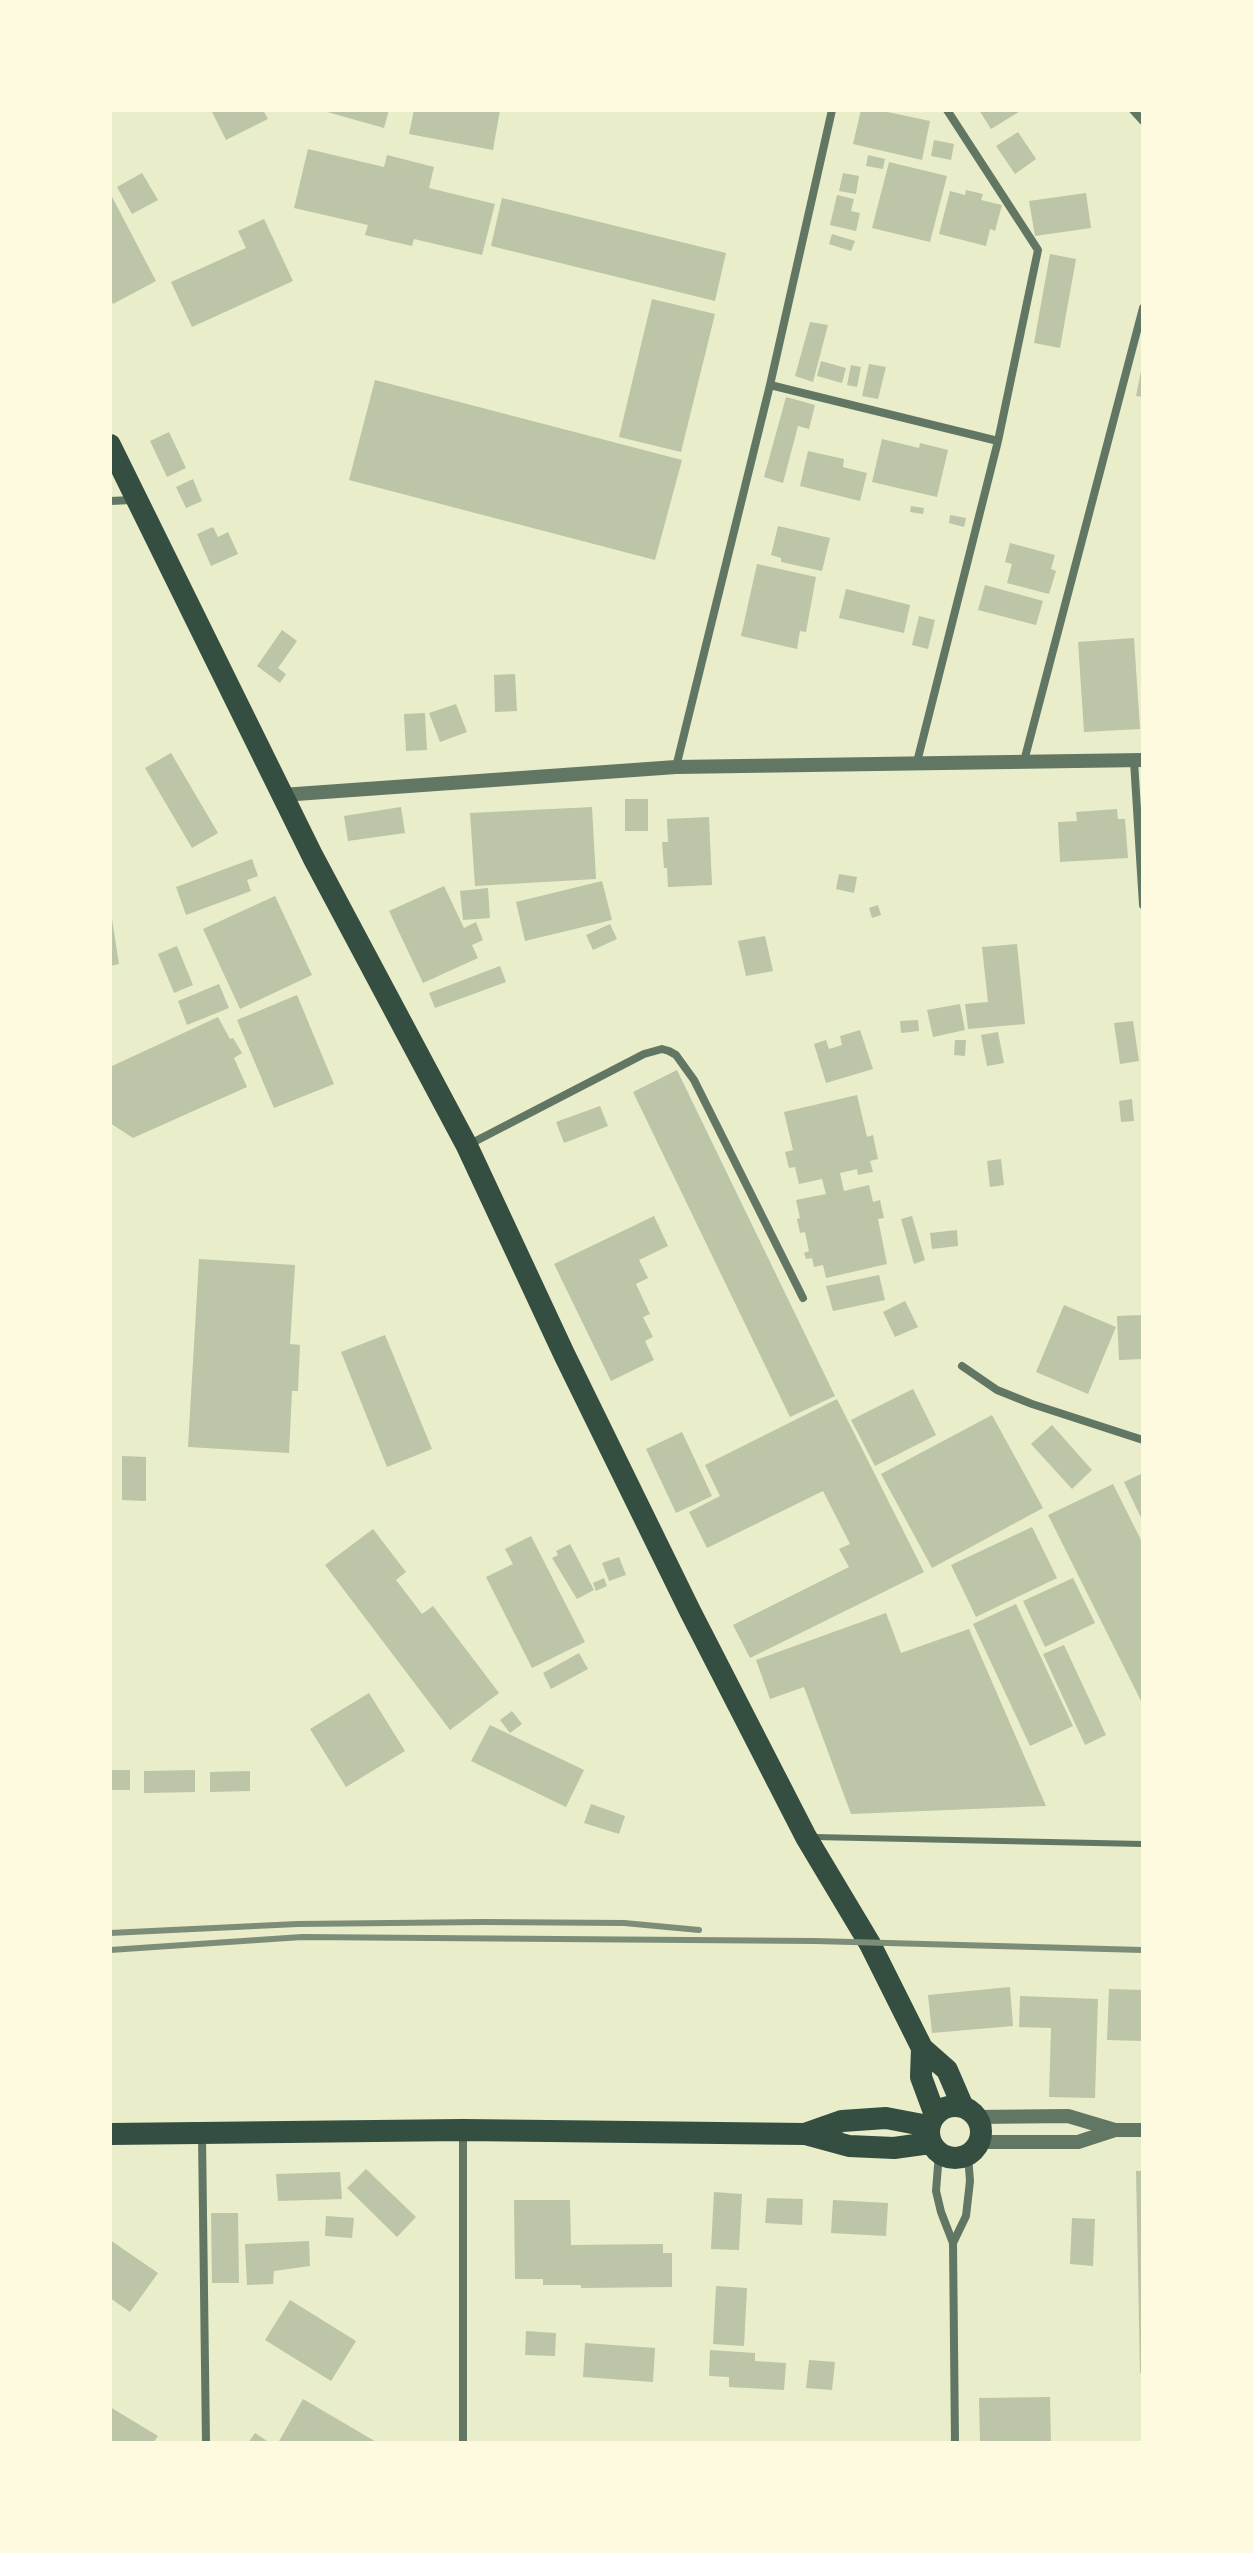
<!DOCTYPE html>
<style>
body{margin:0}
#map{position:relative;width:1253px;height:2553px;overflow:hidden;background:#e9edc9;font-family:Merriweather,serif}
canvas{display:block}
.frame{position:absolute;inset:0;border:112px solid #fefae0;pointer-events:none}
</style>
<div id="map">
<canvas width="1253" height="2553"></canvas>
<div class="frame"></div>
</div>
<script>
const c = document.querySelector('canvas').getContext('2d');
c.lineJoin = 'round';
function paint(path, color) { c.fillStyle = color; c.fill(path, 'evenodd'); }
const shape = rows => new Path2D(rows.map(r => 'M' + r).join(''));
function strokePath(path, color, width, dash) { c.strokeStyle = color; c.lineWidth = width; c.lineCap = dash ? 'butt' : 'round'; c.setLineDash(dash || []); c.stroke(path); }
paint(shape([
 [211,110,263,110,268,119,226,140],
 [320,110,389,110,384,128],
 [414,110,500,110,493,150,409,134],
 [861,110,878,110,930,121,922,160,853,144],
 [979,110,1022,110,991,129],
 [1018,132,1036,159,1015,174,996,146],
 [934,140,954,144,951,160,931,156],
 [308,149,384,167,387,155,434,167,429,188,495,204,482,255,414,239,412,246,365,235,368,225,294,208],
 [868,155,885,159,883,169,866,166],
 [889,162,947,176,930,242,872,228],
 [142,173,158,200,132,214,117,187],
 [843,173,859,176,856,194,839,191],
 [966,190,983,194,981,200,1002,205,995,231,990,229,986,246,939,234,950,191,965,195],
 [110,193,156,281,113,304,110,297],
 [1086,193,1091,228,1035,236,1029,201],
 [837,195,854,199,851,211,860,213,856,231,830,225],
 [502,198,726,253,715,301,491,246],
 [264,219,293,281,192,327,171,282,246,248,238,231],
 [832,234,855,241,851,251,829,244],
 [1050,254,1076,259,1060,348,1034,343],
 [652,299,715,314,681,452,619,437],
 [810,322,828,325,813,382,795,376],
 [821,361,846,368,842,383,817,376],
 [869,364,886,367,878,399,862,396],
 [851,365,861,367,857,387,847,385],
 [1142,366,1143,367,1143,397,1136,396],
 [375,380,682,460,655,560,349,480],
 [786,397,815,405,809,429,798,426,783,483,764,477],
 [169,432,186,468,167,477,150,441],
 [882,439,919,448,920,443,948,450,937,497,872,482],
 [808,451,844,459,843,467,867,473,860,501,800,486],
 [193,479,202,501,186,508,176,487],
 [911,506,924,508,923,514,910,512],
 [950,515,966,518,964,527,949,523],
 [778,526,830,538,822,571,781,562,781,558,771,555],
 [213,527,218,537,228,532,238,554,211,566,197,534],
 [1010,543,1055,555,1051,569,1056,571,1049,594,1007,583,1012,564,1005,562],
 [757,564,816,577,806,632,800,631,797,649,741,636],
 [985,585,1043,601,1036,625,978,610],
 [846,589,910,605,904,633,839,618],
 [919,616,935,620,928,649,912,645],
 [282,630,297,641,278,668,286,674,280,683,257,666],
 [1134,638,1140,729,1084,732,1078,642],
 [515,674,517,711,495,712,494,675],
 [456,704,467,732,440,742,429,713],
 [425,713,427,750,406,751,404,714],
 [171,753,218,833,192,848,145,768],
 [625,799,648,799,648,831,625,831],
 [401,807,405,833,348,841,344,816],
 [592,807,596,879,475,886,470,813],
 [1117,809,1118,819,1125,819,1128,858,1060,862,1058,822,1077,821,1076,812],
 [709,817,712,885,668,887,667,868,664,868,662,842,668,842,667,819],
 [252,859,258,876,247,880,251,891,186,915,176,887],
 [839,874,857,877,854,893,836,889],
 [602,881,612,920,525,941,516,902],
 [444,886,464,928,476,922,483,940,472,945,478,958,423,983,389,911],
 [488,888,490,918,463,920,460,891],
 [275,896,312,975,240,1009,203,929],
 [878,905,881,915,872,918,869,908],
 [112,919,119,964,110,966,110,920],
 [610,924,617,939,593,950,586,935],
 [765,936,773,971,746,976,738,941],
 [1017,944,1025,1024,968,1029,965,1004,988,1002,982,947],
 [177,946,193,985,174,993,158,954],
 [500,966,506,982,435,1008,429,993],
 [219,984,229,1008,187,1025,178,1001],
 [297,995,334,1084,274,1108,237,1020],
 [960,1004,965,1030,933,1037,927,1010],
 [218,1017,230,1039,233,1038,242,1053,234,1058,247,1087,133,1138,110,1123,110,1067],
 [918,1020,919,1031,901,1033,900,1021],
 [1133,1021,1139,1061,1120,1064,1114,1023],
 [860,1030,873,1069,826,1083,814,1044,826,1040,829,1049,842,1045,840,1036],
 [998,1032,1004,1063,987,1066,981,1035],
 [955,1040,966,1040,965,1056,954,1055],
 [677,1070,835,1396,790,1417,633,1092],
 [857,1095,867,1137,873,1135,878,1159,870,1161,873,1172,858,1175,857,1169,840,1173,844,1191,869,1185,873,1202,880,1200,884,1218,878,1219,887,1264,826,1278,823,1265,814,1267,812,1258,806,1259,804,1253,809,1251,805,1232,800,1233,797,1219,800,1218,796,1200,826,1194,822,1179,799,1184,795,1167,789,1168,785,1152,793,1150,784,1112],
 [1132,1099,1134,1121,1121,1122,1119,1101],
 [600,1106,608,1126,564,1143,556,1122],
 [1001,1159,1004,1185,990,1187,987,1161],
 [654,1216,668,1246,639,1260,648,1278,636,1284,650,1314,643,1317,653,1337,645,1341,654,1360,611,1381,554,1264],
 [912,1216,925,1260,914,1264,901,1219],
 [957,1230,958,1246,932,1249,930,1233],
 [199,1259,295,1265,290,1344,300,1345,298,1391,292,1391,289,1453,188,1447],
 [879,1275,885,1300,833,1311,826,1286],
 [905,1301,918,1327,895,1337,883,1312],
 [1064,1305,1116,1327,1088,1394,1036,1372],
 [1142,1315,1143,1359,1119,1360,1117,1316],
 [385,1335,432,1449,387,1467,341,1352],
 [913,1389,936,1435,875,1466,851,1420],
 [837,1399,924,1572,750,1658,733,1625,849,1567,839,1549,850,1544,823,1491,707,1548,689,1512,720,1496,705,1465],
 [992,1415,1043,1508,932,1568,881,1474],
 [1052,1425,1092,1470,1072,1489,1031,1444],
 [682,1432,712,1496,676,1513,646,1449],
 [122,1456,146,1457,146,1501,122,1500],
 [1143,1473,1143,1522,1124,1482],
 [1113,1484,1143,1544,1143,1705,1048,1515],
 [1032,1527,1057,1578,976,1617,951,1565],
 [373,1529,406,1572,396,1580,422,1614,433,1606,499,1693,450,1730,325,1565],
 [531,1536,585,1642,532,1668,486,1577,513,1564,505,1549],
 [570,1544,594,1590,577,1599,552,1558,558,1555,556,1551],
 [619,1557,626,1575,609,1581,602,1563],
 [604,1578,607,1586,596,1591,593,1583],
 [1073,1578,1095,1623,1045,1647,1023,1601],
 [1016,1604,1073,1726,1030,1746,973,1624],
 [886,1613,901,1653,969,1629,1046,1806,851,1814,804,1687,770,1699,756,1660],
 [1064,1645,1106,1735,1085,1745,1043,1654],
 [579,1653,588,1669,551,1689,543,1673],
 [369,1693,405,1751,346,1787,310,1729],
 [512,1711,522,1724,510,1733,500,1720],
 [490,1725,584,1770,566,1807,471,1761],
 [110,1770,130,1770,130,1790,110,1790],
 [195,1770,195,1792,144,1793,144,1771],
 [250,1771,250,1791,210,1792,210,1772],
 [591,1804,625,1816,619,1834,584,1823],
 [1010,1987,1013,2026,932,2033,928,1995],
 [1109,1989,1143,1990,1143,2041,1107,2040],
 [1020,1996,1098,1999,1095,2098,1049,2097,1051,2028,1019,2027],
 [366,2169,416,2217,397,2237,347,2188],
 [1136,2171,1143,2171,1143,2373,1140,2373],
 [340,2172,342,2199,278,2201,276,2174],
 [714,2192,742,2194,739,2250,711,2249],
 [767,2198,803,2199,802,2225,765,2223],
 [514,2200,570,2200,571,2245,663,2244,663,2253,672,2253,672,2287,581,2288,581,2285,543,2285,543,2279,515,2279],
 [833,2200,888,2203,886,2236,831,2233],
 [211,2213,238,2213,239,2283,212,2283],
 [326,2216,354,2218,352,2238,325,2236],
 [1072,2218,1095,2219,1093,2266,1070,2264],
 [110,2240,158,2273,130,2312,110,2298],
 [309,2241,310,2266,274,2271,273,2284,247,2285,245,2244],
 [716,2286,747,2288,744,2346,713,2344],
 [290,2300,356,2341,331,2381,265,2340],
 [526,2331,556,2333,555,2356,525,2355],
 [585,2343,655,2348,653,2382,583,2377],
 [710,2350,755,2353,755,2361,786,2363,784,2390,729,2387,729,2377,709,2376],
 [809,2360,835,2362,832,2390,806,2388],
 [1050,2397,1051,2443,980,2443,979,2398],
 [303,2399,378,2443,278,2443],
 [110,2407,158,2436,153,2443,110,2443],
 [255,2433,270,2443,248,2443]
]), '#bcc5a7');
strokePath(shape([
 [814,1837,1143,1844]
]), '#617663', 6);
strokePath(shape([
 [1133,110,1143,121],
 [770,385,998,441],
 [110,501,132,500],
 [1024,761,1143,308],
 [1134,761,1143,905],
 [917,762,998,441,1038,250,947,110],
 [676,767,770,385,832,110],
 [468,1145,644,1054,662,1049,669,1051,676,1055,694,1080,803,1298],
 [962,1366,997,1390,1032,1404,1143,1440],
 [463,2131,463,2443],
 [202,2136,206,2443],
 [939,2153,936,2191,941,2212,953,2243,955,2443],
 [953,2243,966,2216,970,2181,968,2155]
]), '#617663', 8);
strokePath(shape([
 [282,795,676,767,1143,760],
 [977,2117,1068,2116,1115,2130],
 [979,2142,1078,2142,1115,2130,1143,2130]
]), '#617663', 14);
strokePath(shape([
 [110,445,313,857,467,1146,564,1354,690,1611,806,1837,870,1944,922,2048,947,2070,963,2107],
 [922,2048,921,2077,935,2115],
 '929 2132a26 26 0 1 1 52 0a26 26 0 1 1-52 0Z',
 [110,2134,463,2130,805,2134,849,2146,894,2148,930,2143],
 [805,2134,842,2121,886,2118,928,2126]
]), '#344e41', 22);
strokePath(shape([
 [110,1933,297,1924,484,1922,624,1923,699,1930],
 [110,1950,302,1937,815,1941,1143,1950]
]), '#7c8e77', 6);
</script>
